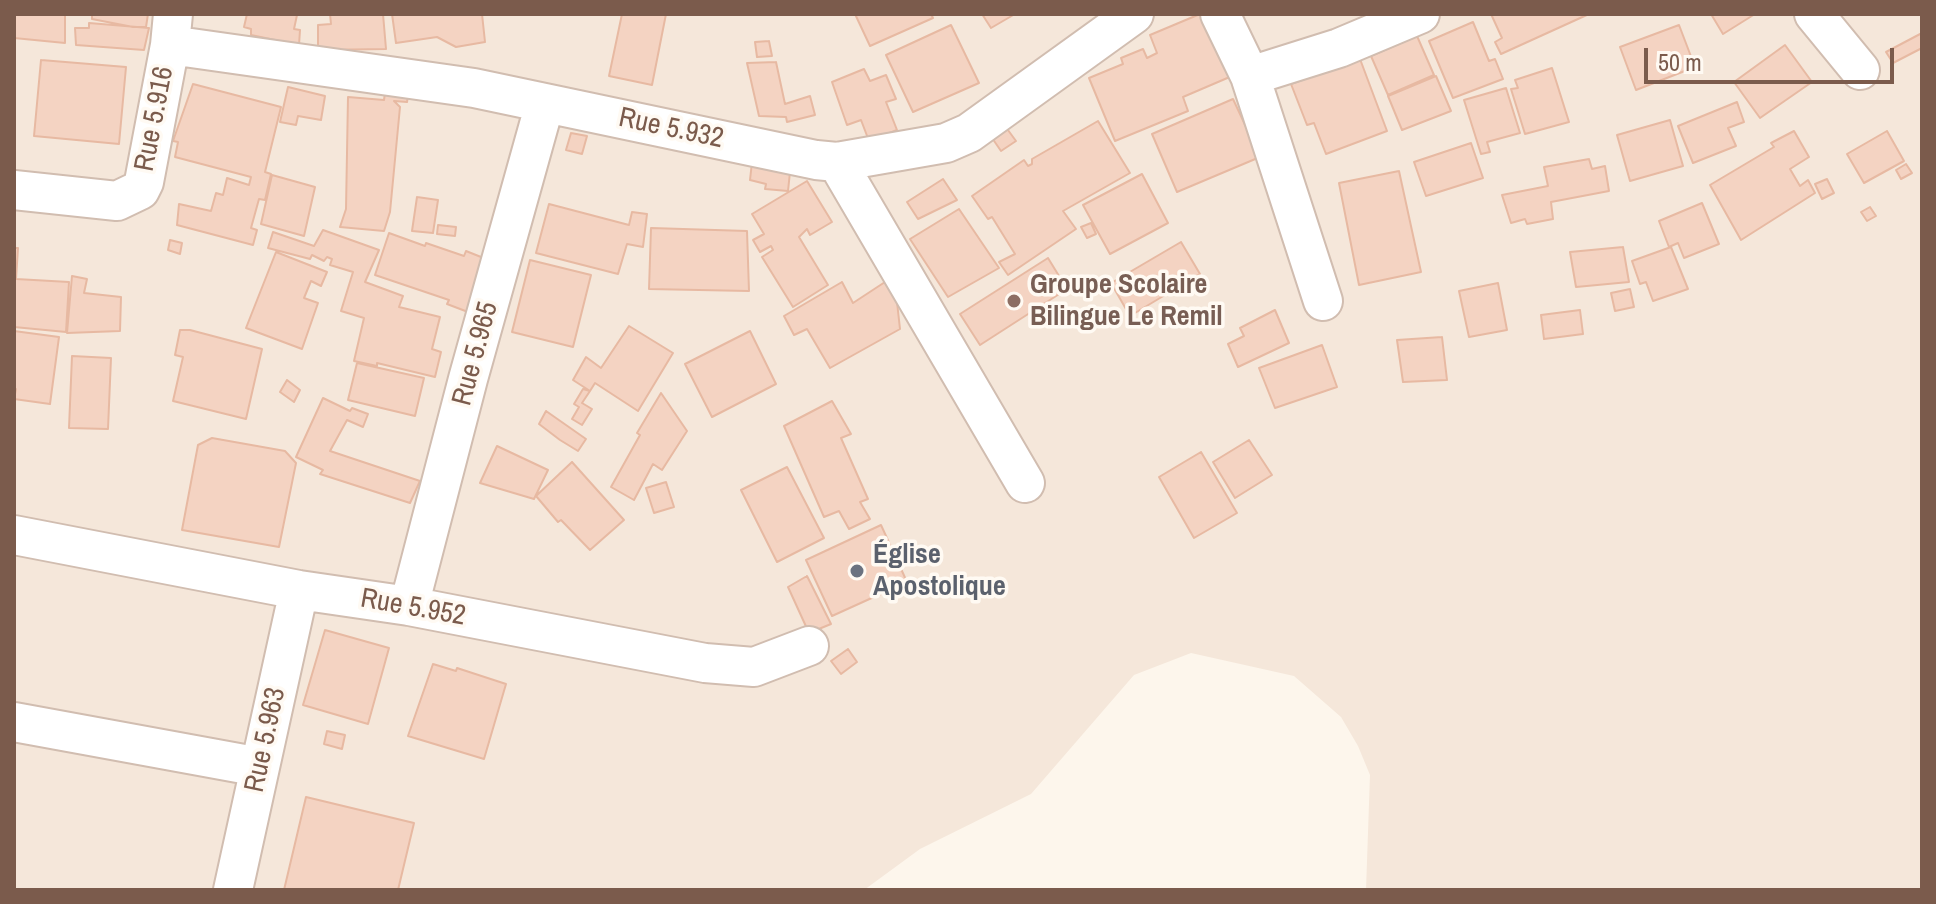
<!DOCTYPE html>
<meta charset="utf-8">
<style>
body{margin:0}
#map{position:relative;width:1936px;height:904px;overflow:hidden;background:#fdf6ec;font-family:"Archivo Narrow",sans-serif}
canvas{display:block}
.frame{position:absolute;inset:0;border:16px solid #7b5b4c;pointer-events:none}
.scale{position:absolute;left:1644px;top:48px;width:250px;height:36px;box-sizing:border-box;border:4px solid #7b5b4c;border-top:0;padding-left:10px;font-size:24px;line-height:28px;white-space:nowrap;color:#7b5b4c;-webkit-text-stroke:6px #fffaf3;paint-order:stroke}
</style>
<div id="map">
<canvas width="1936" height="904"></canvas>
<div class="frame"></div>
<div class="scale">50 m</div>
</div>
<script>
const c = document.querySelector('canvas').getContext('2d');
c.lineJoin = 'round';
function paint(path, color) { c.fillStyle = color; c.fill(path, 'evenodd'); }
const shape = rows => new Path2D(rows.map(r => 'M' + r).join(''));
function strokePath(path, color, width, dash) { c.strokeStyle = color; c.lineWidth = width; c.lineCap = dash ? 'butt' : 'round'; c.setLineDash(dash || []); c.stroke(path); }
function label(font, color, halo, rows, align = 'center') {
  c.font = font + ' "Archivo Narrow",sans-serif'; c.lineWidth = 7; c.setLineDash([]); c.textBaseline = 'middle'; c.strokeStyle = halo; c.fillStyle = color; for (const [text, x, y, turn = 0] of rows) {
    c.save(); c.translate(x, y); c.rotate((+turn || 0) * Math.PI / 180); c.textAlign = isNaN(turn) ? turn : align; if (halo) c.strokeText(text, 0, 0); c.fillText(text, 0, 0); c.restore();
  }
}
paint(shape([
 [14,14,1922,14,1922,890,1366,890,1370,775,1358,746,1341,717,1294,676,1191,653,1134,675,1031,794,920,849,864,890,14,890]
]), '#f5e7da');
const building = shape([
 [15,14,65,14,65,43,14,38,15,14],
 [92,14,148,14,146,27,133,27,92,19,92,14],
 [247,14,297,15,294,29,300,30,299,45,251,35,251,29,244,27,247,14],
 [330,14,383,14,386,49,318,50,318,25,331,24,330,14],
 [392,14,482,14,485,42,456,47,437,37,396,43,392,14],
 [622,14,666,14,652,85,609,76,622,14],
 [855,14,931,14,933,18,870,46,855,14],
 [982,14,1015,14,991,28,982,14],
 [1200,14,1206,14,1232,76,1183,97,1188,111,1115,141,1089,78,1123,64,1121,58,1143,49,1147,58,1157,53,1150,35,1200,14],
 [1491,14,1589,14,1501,54,1495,42,1502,38,1491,14],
 [1711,14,1755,14,1723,34,1711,14],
 [1473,22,1489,61,1495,59,1503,79,1453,98,1429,41,1473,22],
 [89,23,149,28,144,50,76,45,75,28,89,28,89,23],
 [951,25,979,83,913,112,886,55,951,25],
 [1679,25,1695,67,1636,90,1620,47,1679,25],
 [1922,33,1922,48,1893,63,1886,52,1922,33],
 [1417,36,1434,75,1388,95,1371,56,1417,36],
 [769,41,772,56,757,57,755,42,769,41],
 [1785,45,1812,82,1760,118,1734,82,1785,45],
 [1360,59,1387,131,1326,154,1314,123,1307,125,1291,84,1360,59],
 [41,60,126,67,119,144,34,136,41,60],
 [776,62,785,104,810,96,815,115,787,122,786,117,759,116,747,63,776,62],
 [1552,68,1569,122,1525,134,1511,89,1518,88,1515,80,1552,68],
 [864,69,870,81,886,75,896,99,886,102,897,130,869,141,861,120,847,125,832,82,864,69],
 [1436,76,1451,111,1402,130,1388,96,1436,76],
 [193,84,281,107,265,172,271,174,265,200,259,199,251,228,257,230,253,245,177,225,179,204,211,211,216,193,223,195,227,178,249,185,251,177,175,157,178,142,173,141,193,84],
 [288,87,325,96,321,120,298,116,296,125,280,122,288,87],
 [1506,88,1520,133,1487,142,1490,152,1481,154,1464,100,1506,88],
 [385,93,408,96,407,102,394,101,400,107,390,212,384,231,340,227,346,209,348,97,384,100,385,93],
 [1233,99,1260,157,1177,192,1152,134,1233,99],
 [1737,102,1744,122,1728,128,1736,146,1693,163,1678,126,1737,102],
 [1670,120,1683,166,1630,181,1617,135,1670,120],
 [1098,121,1130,173,1063,211,1076,229,1008,275,999,262,1015,254,992,217,988,219,972,196,1024,160,1028,166,1032,164,1032,159,1098,121],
 [1005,126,1016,141,1001,151,990,135,1005,126],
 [1794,131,1809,157,1790,169,1800,186,1808,180,1815,193,1741,240,1710,185,1774,147,1771,143,1794,131],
 [1887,131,1904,161,1864,183,1847,154,1887,131],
 [571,133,587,136,582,154,566,150,571,133],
 [1471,143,1483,178,1426,196,1414,162,1471,143],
 [1589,159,1592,169,1605,166,1609,191,1551,202,1553,219,1527,224,1525,219,1511,223,1502,195,1548,186,1544,167,1589,159],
 [752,162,790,172,788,191,765,189,766,184,750,180,752,162],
 [1906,164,1912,173,1901,179,1896,170,1906,164],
 [1399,171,1421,272,1359,285,1339,183,1399,171],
 [1142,174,1168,223,1110,254,1083,205,1142,174],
 [272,175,315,187,304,236,261,224,272,175],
 [943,179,957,200,918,219,907,202,943,179],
 [1827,179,1834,193,1822,199,1815,184,1827,179],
 [807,181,832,222,810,235,807,229,799,237,828,285,793,307,762,257,773,250,771,246,760,252,753,240,764,234,752,214,807,181],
 [417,197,438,200,433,233,412,231,417,197],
 [1702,203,1719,244,1684,258,1678,243,1669,247,1659,221,1702,203],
 [549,204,629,225,632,212,647,214,643,247,627,244,618,274,536,253,549,204],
 [1870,207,1876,216,1867,221,1861,212,1870,207],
 [959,209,999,268,948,297,910,239,959,209],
 [1091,223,1096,234,1087,238,1081,227,1091,223],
 [438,225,456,227,455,236,437,234,438,225],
 [651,228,747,231,749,291,649,289,651,228],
 [323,230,379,250,365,282,403,296,399,307,440,317,432,349,441,352,435,377,377,363,377,366,354,361,364,318,341,311,353,272,330,265,332,259,327,257,324,261,312,255,310,259,268,248,273,232,314,246,323,230],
 [389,233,425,246,426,243,464,256,466,251,486,259,468,312,447,304,449,300,375,275,389,233],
 [170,240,182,243,180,254,168,250,170,240],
 [1181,242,1200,274,1130,316,1111,283,1181,242],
 [1623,247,1629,282,1576,287,1570,252,1623,247],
 [1671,247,1688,289,1653,301,1646,282,1640,284,1632,261,1671,247],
 [14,248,18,248,16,279,69,282,66,332,14,327,14,248],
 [276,252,327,272,321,286,311,281,304,298,318,303,302,349,246,328,276,252],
 [1048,258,1067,289,980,345,960,314,1048,258],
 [530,260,591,275,573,347,512,332,530,260],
 [72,276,87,279,84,293,121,297,120,331,67,333,72,276],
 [842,282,853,303,885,282,897,302,900,329,830,368,807,329,794,335,784,316,842,282],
 [1498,283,1507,330,1469,337,1459,291,1498,283],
 [1630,289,1634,307,1615,311,1611,293,1630,289],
 [1275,310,1289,343,1238,367,1228,344,1244,336,1240,328,1275,310],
 [1580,310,1583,334,1544,339,1541,315,1580,310],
 [629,326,673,353,638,411,595,383,590,391,573,380,586,357,601,368,629,326],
 [180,330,190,330,262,349,246,419,173,401,183,357,175,355,180,330],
 [14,331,59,337,50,404,14,399,16,389,14,389,14,331],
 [750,331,776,384,712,417,685,364,750,331],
 [1442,337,1447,380,1403,382,1397,340,1442,337],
 [1322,345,1337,387,1275,408,1259,368,1322,345],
 [72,356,111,358,108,429,69,428,72,356],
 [357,363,424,378,415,416,348,400,357,363],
 [287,380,300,390,294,402,280,392,287,380],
 [583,389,590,391,582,403,592,409,582,425,572,419,579,407,574,404,583,389],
 [661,393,687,431,662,470,653,464,634,500,611,487,640,435,637,433,661,393],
 [323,398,350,411,352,408,368,414,363,427,347,420,330,451,420,481,410,503,320,474,323,470,296,457,323,398],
 [832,401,851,434,841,438,868,499,860,502,870,519,849,529,839,511,824,517,784,426,832,401],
 [546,411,586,439,578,451,560,440,539,424,546,411],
 [212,438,285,451,296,463,279,547,182,530,198,445,212,438],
 [1249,440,1272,475,1235,498,1213,462,1249,440],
 [497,446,548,470,534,499,480,483,497,446],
 [1201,452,1237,513,1194,538,1159,477,1201,452],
 [572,462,624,520,590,550,561,520,558,522,536,496,572,462],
 [787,467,824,538,777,562,741,490,787,467],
 [666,482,674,507,654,513,646,488,666,482],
 [881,525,907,582,832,616,806,560,881,525],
 [807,576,831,624,809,633,788,587,807,576],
 [325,630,389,648,368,724,303,705,325,630],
 [848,649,857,662,841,674,831,661,848,649],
 [433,664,456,671,457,668,506,684,484,759,408,736,433,664],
 [327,731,345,735,342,749,324,744,327,731],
 [306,797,414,823,398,890,284,890,306,797]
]);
paint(building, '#f4d3c2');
strokePath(building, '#e7b9a2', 2);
const minor = shape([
 [1220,14,1250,76,1323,301],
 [1814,14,1860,70],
 [170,45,474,88,816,160,837,162,946,143,969,133,1134,14],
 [1250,76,1339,48,1420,14],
 [837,162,1025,483],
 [14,190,117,201,140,190,144,182,170,45,173,14],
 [14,535,299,590,409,606,705,663,754,667,809,646],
 [409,606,468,379,545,103],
 [14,722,260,767],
 [233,890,299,590]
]);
strokePath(minor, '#d1bdb0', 42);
strokePath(minor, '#fff', 38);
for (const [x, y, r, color] of [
 [1014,301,8,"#8d6e63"],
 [857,571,8,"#6b7280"]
]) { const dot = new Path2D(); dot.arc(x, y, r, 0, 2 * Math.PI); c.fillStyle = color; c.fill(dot); strokePath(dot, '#fffaf3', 3); }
label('28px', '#7b5b4c', '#fffaf3', [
 ["Rue 5.916",155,119,-79],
 ["Rue 5.932",671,129,12],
 ["Rue 5.965",476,354,-75],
 ["Rue 5.952",413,608,10],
 ["Rue 5.963",266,740,-78]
]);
label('bold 28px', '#785e54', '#fffaf3', [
 ["Groupe Scolaire",1030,285],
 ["Bilingue Le Remil",1030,317]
], 'left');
label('bold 28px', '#5b616d', '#fffaf3', [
 ["Église",873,555],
 ["Apostolique",873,587]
], 'left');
</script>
